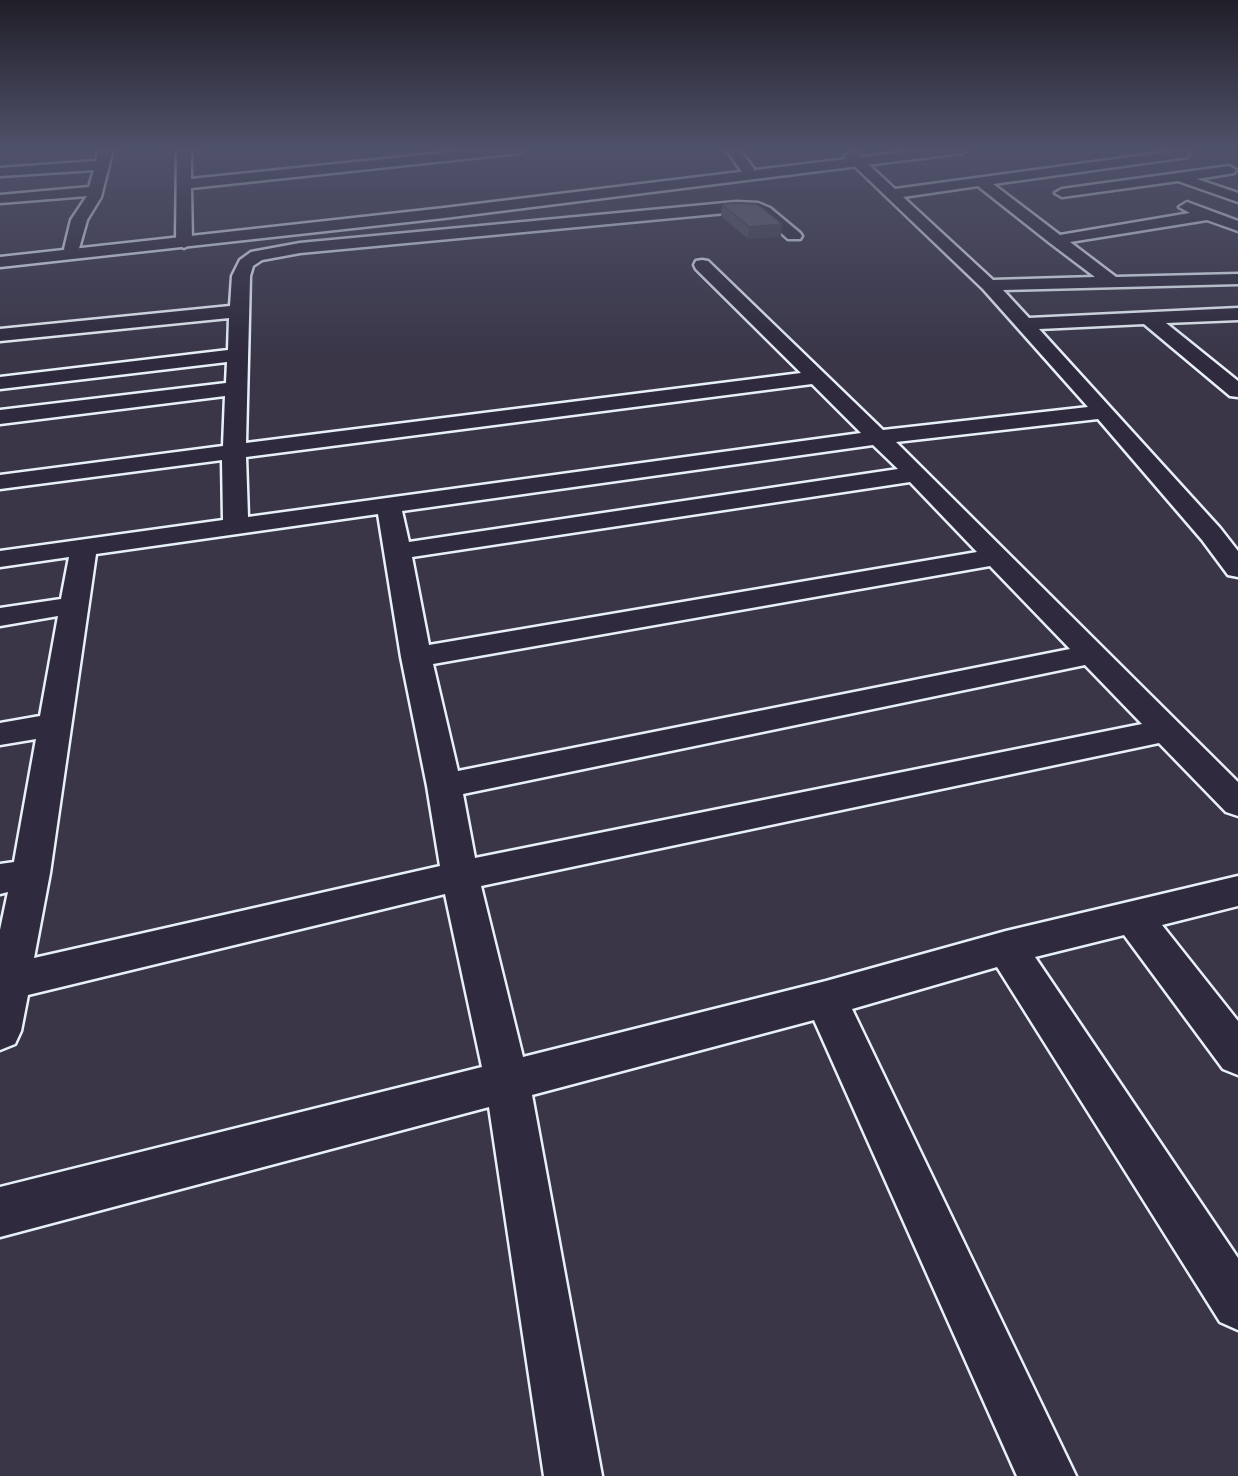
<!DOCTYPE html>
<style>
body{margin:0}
canvas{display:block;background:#3a3648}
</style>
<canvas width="1238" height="1476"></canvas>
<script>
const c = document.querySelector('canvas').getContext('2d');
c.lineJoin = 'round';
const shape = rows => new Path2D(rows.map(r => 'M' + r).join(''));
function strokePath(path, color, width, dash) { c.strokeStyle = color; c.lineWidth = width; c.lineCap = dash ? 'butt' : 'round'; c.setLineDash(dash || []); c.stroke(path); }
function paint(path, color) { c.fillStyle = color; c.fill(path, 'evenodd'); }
const minor = shape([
 [99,149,113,149,101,197,87,220,78,252,66,252,64,249,71,220,87,196,0,203,0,195,89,187,94,170,0,176,0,168,96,161,99,149],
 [177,149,191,149,191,179,481,149,525,149,519,153,191,188,192,243,184,248,176,243,177,149],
 [726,149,739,149,754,169,752,172,742,172,726,149],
 [1182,150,1187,151,1189,154,1187,157,993,184,1060,235,1190,213,1179,207,1187,202,1238,221,1238,231,1207,220,1070,242,1116,277,1238,274,1238,284,1003,290,1029,318,1238,308,1238,320,1166,323,1238,381,1238,397,1230,396,1144,324,1039,329,1220,528,1238,551,1238,577,1228,575,1202,540,1098,419,896,442,1238,782,1238,816,1226,812,1159,743,481,886,523,1057,826,981,1006,931,1238,876,1238,906,1162,925,1238,1021,1238,1075,1223,1069,1124,935,1035,957,1238,1258,1238,1330,1220,1322,997,967,852,1009,1076,1476,1017,1476,814,1020,532,1095,602,1476,544,1476,489,1107,0,1237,0,1187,482,1067,445,894,28,995,21,1031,15,1044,0,1050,0,930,8,892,0,894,0,864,14,862,36,739,0,745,0,723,40,716,58,616,0,626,0,608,61,599,69,557,0,567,0,551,223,520,222,460,0,489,0,475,223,446,225,396,0,424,0,410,226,383,227,362,0,389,0,377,228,350,229,318,0,341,0,329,230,306,232,276,240,260,251,252,300,243,736,202,758,203,770,208,800,233,802,236,800,239,788,239,760,214,736,212,300,253,262,260,253,266,250,276,246,443,801,373,696,269,694,265,696,261,702,260,708,261,883,430,1088,407,983,289,844,156,851,152,856,153,895,189,1182,150],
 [978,186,1050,243,1095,277,993,280,903,197,978,186],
 [812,384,861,433,248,517,246,457,812,384],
 [873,445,898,469,409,542,402,511,873,445],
 [910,482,977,552,429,645,412,557,910,482],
 [378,514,401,657,427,786,440,866,34,958,50,873,96,554,378,514],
 [990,566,1070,649,458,771,433,664,990,566],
 [1085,665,1142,724,475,858,463,794,1085,665],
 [1229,166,1236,170,1234,173,1197,179,1238,193,1238,202,1178,181,1062,197,1055,193,1062,189,1229,166]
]);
const major = shape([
 [929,149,968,149,962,153,444,218,0,267,0,257,444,208,929,149]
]);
strokePath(minor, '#e8f1f8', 5);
strokePath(major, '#e8f1f8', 5);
paint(minor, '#2f2a3d');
paint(major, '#2f2a3d');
paint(shape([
 [722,204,781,236,748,239,721,216]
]), '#555361');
paint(shape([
 [782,224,781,236,748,239,749,227]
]), '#45444f');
const building = shape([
 [737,203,757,204,782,224,749,227,722,204,737,203]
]);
paint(building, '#636171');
strokePath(building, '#45444f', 1.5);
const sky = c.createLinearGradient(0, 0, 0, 356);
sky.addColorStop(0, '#201e28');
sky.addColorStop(0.42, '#4f526a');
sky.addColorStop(1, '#4f526a00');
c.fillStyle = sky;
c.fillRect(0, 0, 1238, 356);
</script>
